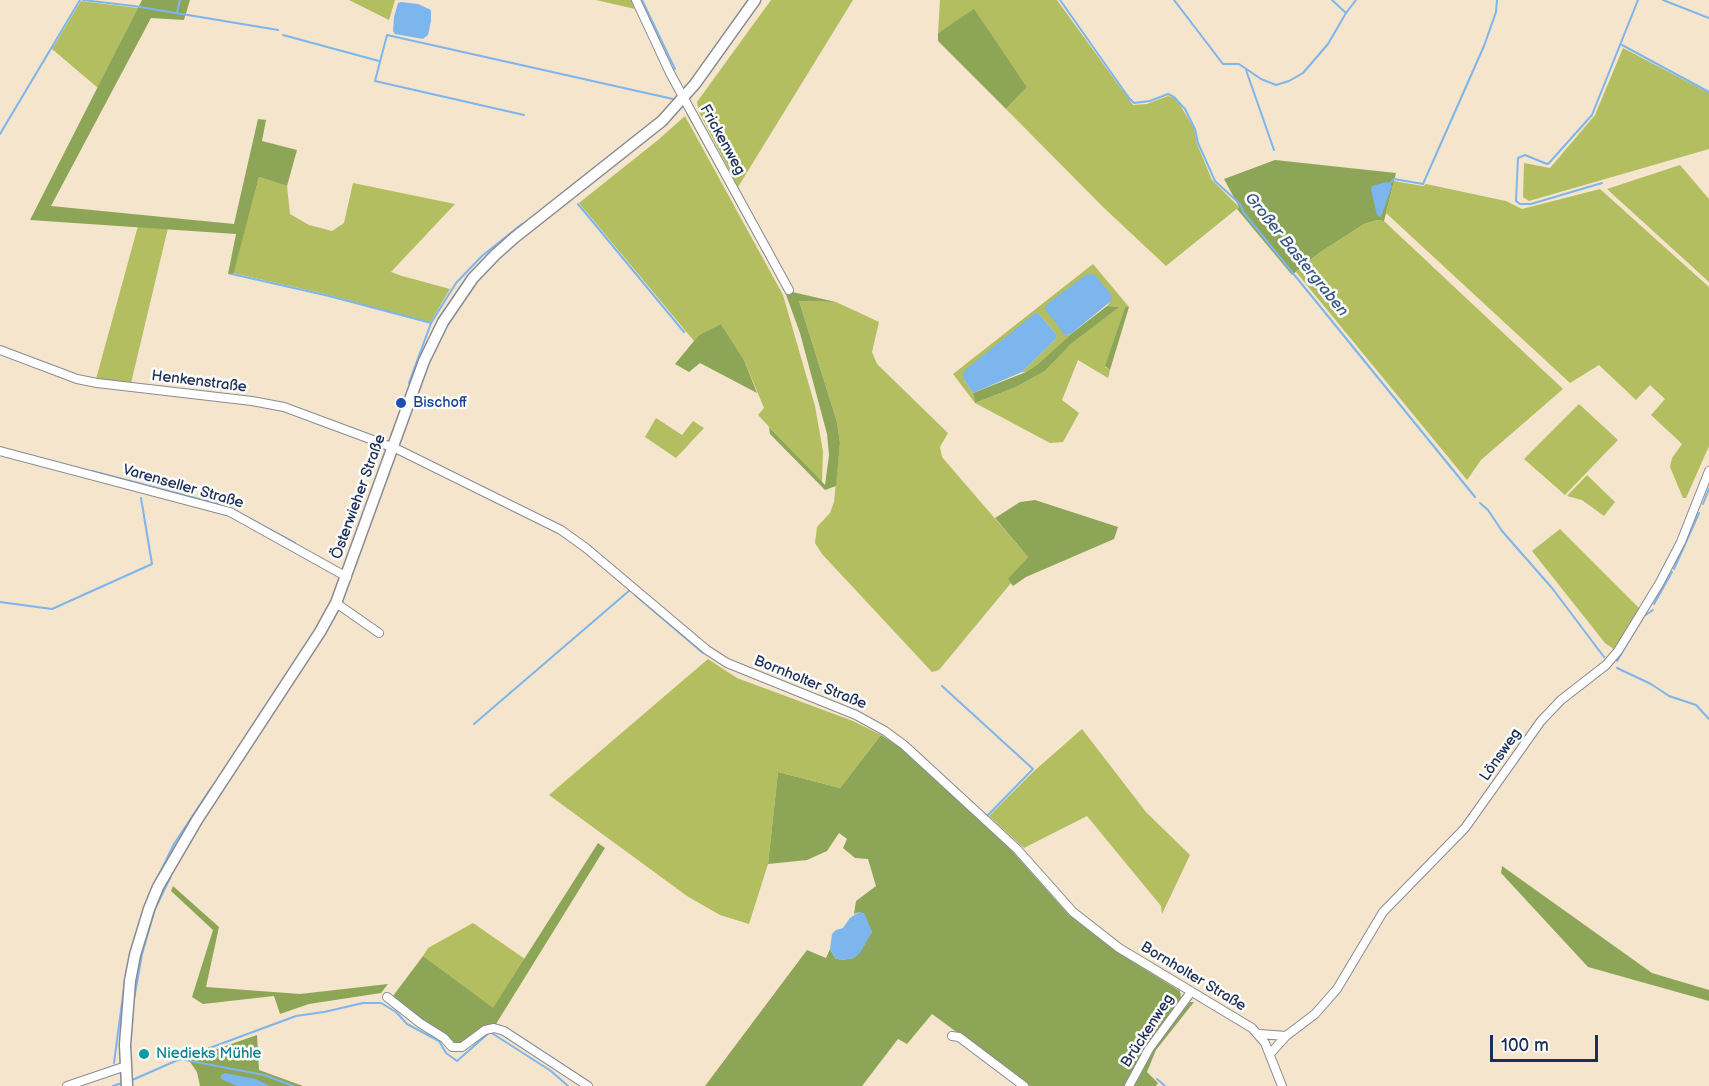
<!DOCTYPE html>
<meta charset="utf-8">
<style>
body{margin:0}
#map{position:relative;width:1709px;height:1086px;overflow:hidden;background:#f5e5cd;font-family:"Balsamiq Sans",sans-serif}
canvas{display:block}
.scale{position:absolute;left:1490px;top:1035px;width:108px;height:27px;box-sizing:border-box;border:3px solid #1b2f5e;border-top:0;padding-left:8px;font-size:18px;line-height:21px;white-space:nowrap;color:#1b2f5e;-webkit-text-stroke:4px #fdfcf7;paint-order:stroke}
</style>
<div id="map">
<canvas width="1709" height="1086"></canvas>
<div class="scale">100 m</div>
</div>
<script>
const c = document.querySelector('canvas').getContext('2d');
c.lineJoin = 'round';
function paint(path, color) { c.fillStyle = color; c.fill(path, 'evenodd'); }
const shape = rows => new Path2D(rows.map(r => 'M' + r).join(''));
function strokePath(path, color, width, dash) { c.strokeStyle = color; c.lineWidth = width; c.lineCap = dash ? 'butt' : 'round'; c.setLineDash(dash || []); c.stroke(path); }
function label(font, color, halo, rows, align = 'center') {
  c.font = font + ' "Balsamiq Sans",sans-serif'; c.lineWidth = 5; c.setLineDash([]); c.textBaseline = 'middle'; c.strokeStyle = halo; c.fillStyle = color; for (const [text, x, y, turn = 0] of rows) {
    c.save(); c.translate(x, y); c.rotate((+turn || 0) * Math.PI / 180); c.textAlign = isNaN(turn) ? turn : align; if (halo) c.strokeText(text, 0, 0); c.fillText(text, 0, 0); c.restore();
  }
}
paint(shape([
 [349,0,395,0,389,20],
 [596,0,631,0,635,9],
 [771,0,853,0,738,187,699,112,697,102],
 [940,0,1057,0,1133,105,1147,104,1168,96,1174,98,1180,105,1194,128,1197,144,1212,180,1239,207,1166,266,1103,207,1006,109,1027,87,974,10,938,33],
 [81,1,138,8,98,88,52,49],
 [1623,48,1709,93,1709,149,1529,201,1523,197,1524,163,1550,168,1595,115],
 [685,116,783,295,815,406,823,451,822,483,758,415,764,408,744,360,721,324,699,335,694,341,579,203,658,140],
 [1680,165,1709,199,1709,282,1607,189],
 [259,177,287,186,290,214,309,225,332,231,344,223,353,183,455,204,391,272,402,276,450,289,430,323,329,295,233,273],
 [1394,181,1423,186,1426,184,1506,201,1522,209,1600,189,1709,287,1709,446,1686,498,1683,498,1670,467,1672,458,1682,444,1651,415,1665,399,1650,385,1636,400,1599,365,1570,383,1386,213],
 [1377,220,1384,221,1563,389,1481,460,1467,480,1296,272,1319,253,1364,224],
 [138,226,168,228,131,383,96,379],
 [1093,264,1129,307,1125,307,1105,367,1110,370,1108,378,1078,360,1062,400,1079,413,1063,442,1050,443,975,403,953,374],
 [1111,301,1107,306,1118,307,1071,344,1045,371,1016,387,975,403,973,393,964,380,1039,314,1057,335,1056,339,1022,372,1026,372,1038,364,1071,334,1065,335],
 [799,301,836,302,879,322,872,352,877,364,948,433,940,447,942,457,1028,557,1009,579,1011,583,939,670,932,672,822,554,815,543,817,527,830,513,834,502,840,443,837,422],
 [1579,404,1618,440,1565,495,1524,459],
 [656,418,682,435,693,421,704,428,676,458,645,437],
 [1587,475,1615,502,1604,516,1582,500,1567,496],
 [1560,529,1640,609,1615,650,1605,643,1532,551],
 [708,659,737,678,853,721,881,735,840,788,778,772,768,864,749,924,720,915,687,896,549,795],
 [1082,729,1146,812,1190,855,1162,914,1161,906,1087,816,1024,848,989,816,1033,772],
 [473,923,525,959,493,1009,423,956,428,948]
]), '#b2be60');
paint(shape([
 [142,0,190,0,184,20,151,18,51,206,234,224,258,119,266,120,262,141,297,150,287,186,259,177,233,275,228,274,236,234,30,220],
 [974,9,1027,87,1006,109,938,41,938,33],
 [689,110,788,291,836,302,799,301,837,422,840,443,836,486,825,490,770,434,769,427,825,485,829,455,827,434,800,333,785,292,686,113],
 [1275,160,1396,173,1384,221,1377,220,1364,224,1319,253,1292,275,1237,209,1239,207,1224,179],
 [1107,306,1119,307,1071,344,1045,371,1016,387,975,403,973,393,1026,372,1038,364,1071,334],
 [1125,307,1129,307,1110,370,1105,366],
 [721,324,744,360,757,393,700,363,689,372,675,364,699,335],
 [1035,500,1118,527,1114,539,1026,577,1013,586,1008,579,1028,557,995,518,1020,502],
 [881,735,907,752,921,765,1013,852,1069,915,1117,952,1180,991,1181,998,1145,1048,1125,1086,1030,1086,932,1014,907,1044,898,1039,862,1086,705,1086,807,950,826,958,830,949,835,958,841,960,854,958,872,932,859,912,854,914,856,901,876,886,868,859,855,858,843,848,847,839,839,833,827,851,807,860,768,864,778,772,840,788],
 [598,843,605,848,496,1024,483,1026,461,1045,454,1044,393,996,423,956,493,1008],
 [1502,866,1652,973,1709,990,1709,1001,1588,967,1501,873],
 [173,886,219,927,206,987,300,994,388,984,381,993,309,1004,280,1014,274,996,203,1004,192,997,213,930,171,891],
 [1190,1002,1194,1002,1156,1050,1147,1072,1158,1083,1156,1086,1134,1086,1153,1049],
 [257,1035,259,1070,303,1086,200,1086,197,1072,188,1059]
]), '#8da556');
paint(shape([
 [401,2,418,4,431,10,431,21,428,35,423,39,395,34,393,31,394,17,398,3],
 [1386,182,1390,183,1392,186,1381,217,1377,215,1371,190,1372,186],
 [1087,274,1095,275,1109,292,1112,297,1111,301,1071,334,1065,335,1045,309,1047,304],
 [1034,314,1039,314,1057,335,1056,339,1022,372,973,393,964,380,963,374,965,370],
 [859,912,864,913,866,917,872,932,860,953,854,958,841,960,835,958,830,949,832,934,836,930,843,928,850,918],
 [225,1073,256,1079,270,1086,237,1086,221,1079,221,1075]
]), '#7db5ed');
strokePath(shape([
 [83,0,134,6,278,30],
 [642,0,675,69],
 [1060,0,1129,98,1134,103,1150,101,1168,94,1174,97,1185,109,1195,129,1198,143,1215,181,1240,204,1244,213,1475,497],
 [1174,0,1223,64,1239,64,1261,79,1276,85,1289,81,1303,73,1328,44,1346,13,1356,0],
 [1332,0,1346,13],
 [1663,0,1709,18],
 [177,12,180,0],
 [283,35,379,61],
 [1622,45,1709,92],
 [1246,70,1274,150],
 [524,115,375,81,387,35,673,99],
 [0,134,80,0],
 [1390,183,1394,179,1423,184,1484,46,1496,12,1497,0],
 [1602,183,1531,204,1520,204,1516,201,1518,158,1525,155,1547,164,1549,163,1592,115,1638,0],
 [578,204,684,332],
 [232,274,329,296,431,323],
 [409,383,431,323,456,283,482,256,522,224],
 [92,471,222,505],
 [1480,503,1488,510,1502,531,1552,588,1604,657],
 [1703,504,1709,489],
 [232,509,295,543],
 [1674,569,1699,513],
 [635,595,703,653],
 [0,602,52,609,152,564,141,498],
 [1654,604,1672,572],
 [1617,661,1644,616,1653,610],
 [1617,668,1651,684,1669,696,1696,705,1709,719],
 [942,686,1033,769,988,815],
 [474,724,630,590],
 [148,897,174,844,211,788],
 [134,999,142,954,155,909,171,876],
 [180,1059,296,1016,324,1012,363,1003,381,1003,396,1012,407,1024,439,1041,446,1053,457,1061,490,1032,551,1071,568,1086],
 [114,1063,125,980],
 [1157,1079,1165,1086],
 [130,1081,180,1059,264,1075,293,1086],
 [113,1086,122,1083]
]), '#7db5ed', 2);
const street = shape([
 [636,0,670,73,789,290],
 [0,350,77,379,97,383,252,401,284,407,397,449,561,530,586,548,707,650,727,663,856,715,885,731,904,745,1017,849,1073,912,1119,948,1252,1028,1265,1043,1282,1086],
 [0,451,230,512,347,577],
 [336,603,379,633],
 [387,997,420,1023,444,1038,452,1047,462,1047,485,1030,494,1028,504,1031,588,1086],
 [1259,1034,1286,1036],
 [952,1036,959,1037,1024,1086],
 [1270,1054,1286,1036,1315,1014,1337,989,1383,912,1465,828,1541,721,1561,700,1606,665,1618,651,1659,584,1681,542,1709,471],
 [67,1086,126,1066],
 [1129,1086,1149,1049,1191,992]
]);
const secondary = shape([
 [127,1086,125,1045,130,981,135,955,149,909,158,887,197,820,320,632,336,603,424,361,443,322,473,278,495,255,514,238,662,121,695,84,755,0]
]);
strokePath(street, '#888a96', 10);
strokePath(secondary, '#888a96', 13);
strokePath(street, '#fff', 8);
strokePath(secondary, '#fff', 10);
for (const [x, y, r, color] of [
 [401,403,6,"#1a4fb4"],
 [144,1054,6,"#0f9aa8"]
]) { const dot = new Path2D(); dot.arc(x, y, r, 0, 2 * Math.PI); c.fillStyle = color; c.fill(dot); strokePath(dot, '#fdfcf7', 2); }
label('15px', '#1b2f5e', '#fdfcf7', [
 ["Frickenweg",722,140,61],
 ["Henkenstraße",199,382,7],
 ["Varenseller Straße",183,487,16],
 ["Österwieher Straße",359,497,-70],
 ["Bornholter Straße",810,683,22],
 ["Lönsweg",1501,755,-55],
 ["Bornholter Straße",1193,977,31],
 ["Brückenweg",1148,1031,-57]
]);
label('15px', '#164399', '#fdfcf7', [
 ["Bischoff",413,403]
], 'left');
label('15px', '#0d838f', '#fdfcf7', [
 ["Niedieks Mühle",156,1054]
], 'left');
label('italic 16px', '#385789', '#fdfcf7', [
 ["Großer Bastergraben",1296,255,51]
]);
</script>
